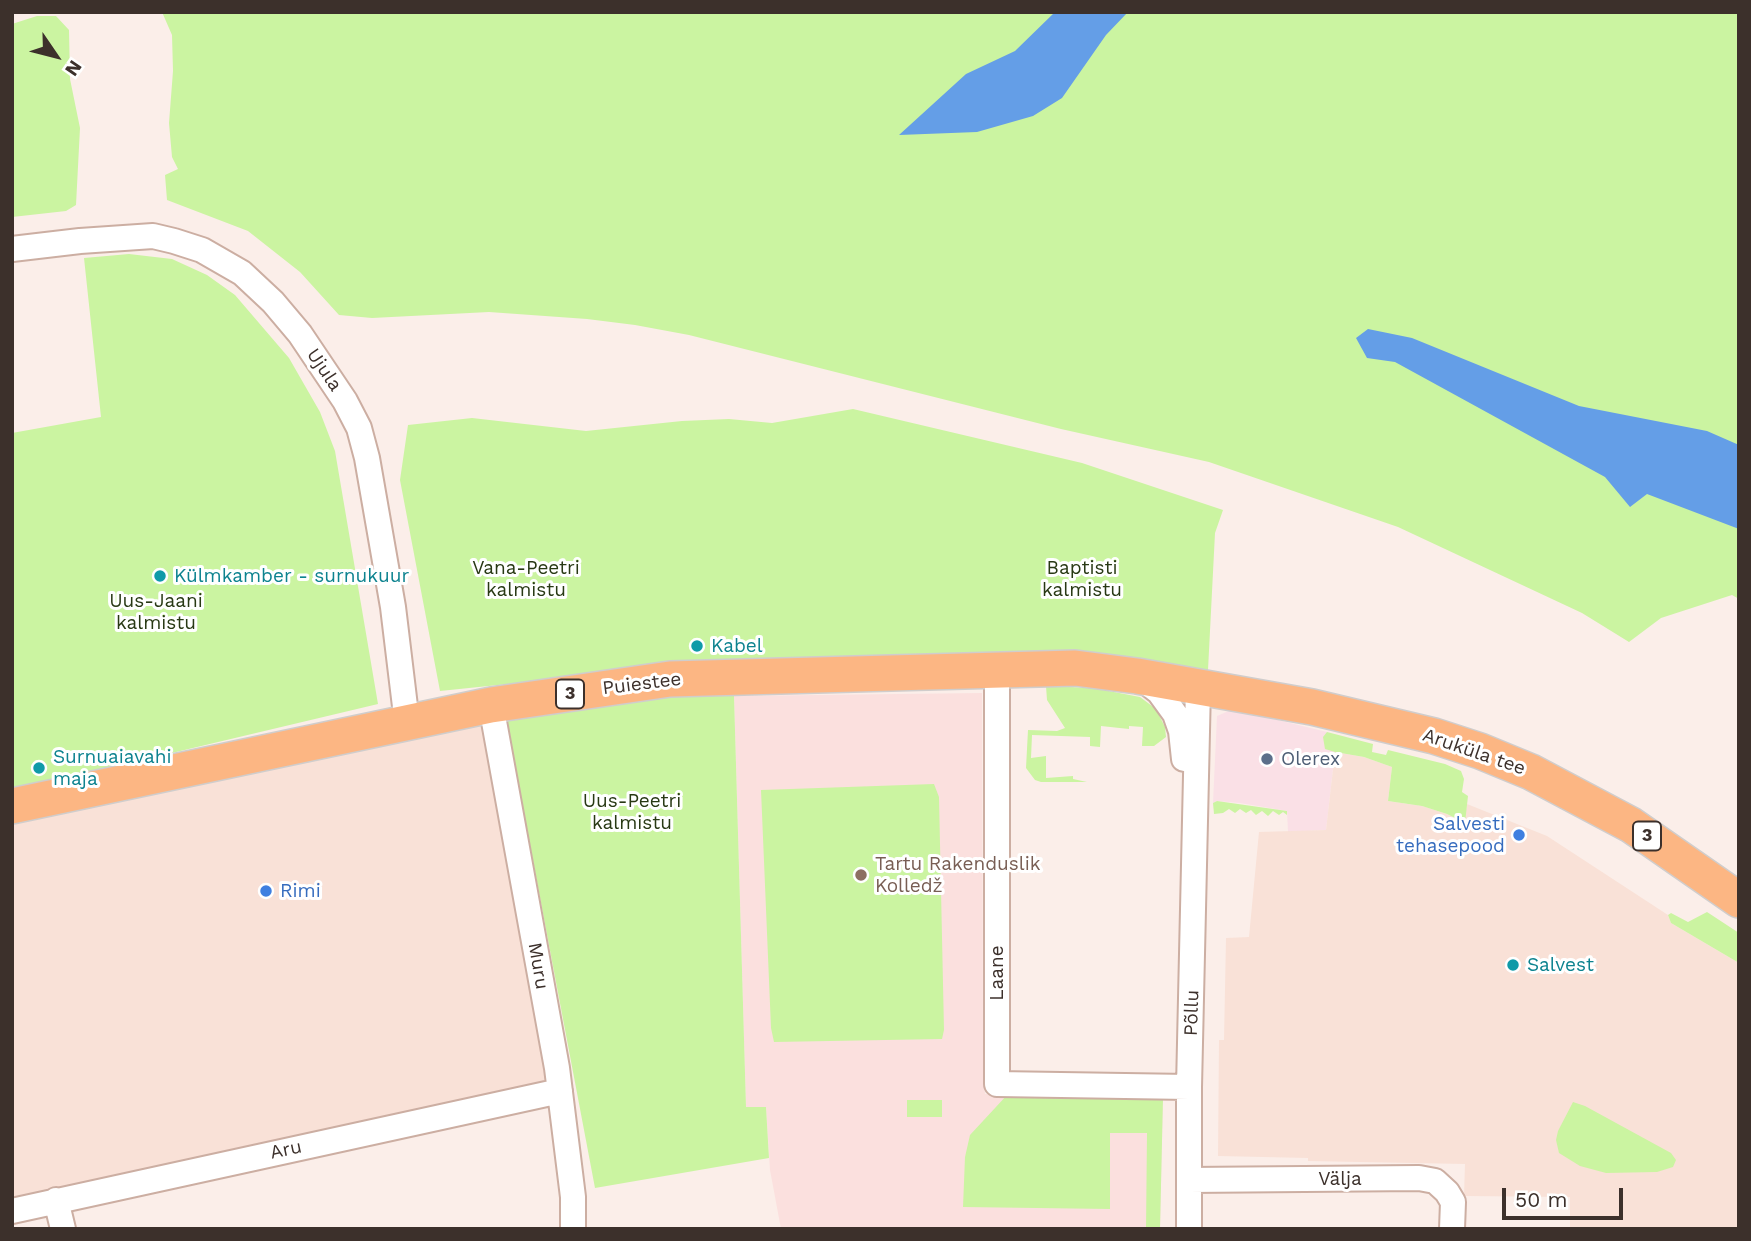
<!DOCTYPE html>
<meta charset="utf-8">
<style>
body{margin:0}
#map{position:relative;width:1751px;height:1241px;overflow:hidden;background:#fbeee9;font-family:"Work Sans",sans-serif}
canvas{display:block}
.frame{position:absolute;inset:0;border:14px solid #3c302b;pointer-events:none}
.north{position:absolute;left:21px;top:21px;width:70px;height:70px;-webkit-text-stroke:5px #fff;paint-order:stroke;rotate:125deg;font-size:19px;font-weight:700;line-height:28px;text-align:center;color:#3c302b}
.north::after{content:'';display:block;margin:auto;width:24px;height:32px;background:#3c302b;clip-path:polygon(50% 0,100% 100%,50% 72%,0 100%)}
.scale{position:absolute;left:1502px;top:1188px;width:121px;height:32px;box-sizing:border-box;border:4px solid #3c302b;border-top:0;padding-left:9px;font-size:21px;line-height:24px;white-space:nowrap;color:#3c302b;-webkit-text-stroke:5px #fff;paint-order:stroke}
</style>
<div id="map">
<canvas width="1751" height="1241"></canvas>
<div class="frame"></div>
<div class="north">N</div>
<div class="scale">50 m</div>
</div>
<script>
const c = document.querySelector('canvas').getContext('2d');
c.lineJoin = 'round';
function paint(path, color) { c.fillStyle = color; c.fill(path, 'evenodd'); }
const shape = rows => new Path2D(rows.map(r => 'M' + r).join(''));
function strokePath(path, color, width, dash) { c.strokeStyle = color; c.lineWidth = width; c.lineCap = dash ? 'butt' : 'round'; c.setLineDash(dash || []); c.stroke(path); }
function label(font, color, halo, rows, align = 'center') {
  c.font = font + ' "Work Sans",sans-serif'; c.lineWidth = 6; c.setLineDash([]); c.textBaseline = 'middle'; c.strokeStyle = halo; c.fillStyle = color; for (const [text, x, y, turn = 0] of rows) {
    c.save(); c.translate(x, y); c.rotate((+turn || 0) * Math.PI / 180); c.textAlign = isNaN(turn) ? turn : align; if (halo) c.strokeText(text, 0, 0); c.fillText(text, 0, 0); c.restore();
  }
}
paint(shape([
 [1233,709,1327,732,1335,752,1326,830,1288,832,1287,811,1240,803,1217,801,1213,803,1217,716]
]), '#fae0e6');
paint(shape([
 [481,719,549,1086,12,1200,12,810],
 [1335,752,1364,757,1392,767,1388,801,1422,806,1447,814,1464,823,1467,804,1547,836,1668,915,1671,923,1739,963,1739,1229,1570,1229,1570,1197,1464,1196,1465,1164,1308,1161,1308,1158,1218,1156,1219,1040,1224,1040,1226,938,1249,937,1259,832,1326,830]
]), '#f9e1d7');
paint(shape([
 [982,693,983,1069,985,1094,1163,1097,1160,1229,781,1229,770,1170,766,1108,746,1108,734,696]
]), '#fbe0de');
paint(shape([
 [162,12,1739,12,1739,599,1732,595,1661,618,1629,642,1582,613,1398,527,1209,462,1061,429,689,335,635,325,587,319,489,312,372,318,339,315,300,272,248,231,167,200,165,175,178,169,172,157,169,123,173,71,172,35],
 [37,16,56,16,69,30,70,79,80,128,76,205,66,211,12,217,12,24],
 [129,254,172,259,207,275,235,295,289,358,320,412,335,451,378,704,12,791,12,433,101,417,84,258],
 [853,409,1082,463,1223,510,1215,533,1208,670,1071,652,682,666,440,691,400,480,408,425,472,418,586,431,682,421,729,419,772,423],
 [1046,686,1093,688,1140,697,1156,709,1165,727,1166,737,1154,746,1142,746,1143,727,1129,726,1129,729,1101,726,1100,747,1090,746,1090,737,1032,735,1031,758,1046,756,1046,778,1073,776,1073,779,1087,782,1041,782,1035,780,1026,768,1028,730,1057,731,1065,728,1047,700],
 [678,694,734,696,746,1107,766,1107,769,1158,595,1188,506,718],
 [1327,732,1373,744,1372,752,1386,755,1388,750,1445,764,1461,771,1464,779,1462,792,1468,796,1465,823,1447,814,1422,806,1388,801,1392,767,1364,757,1335,752,1325,749,1323,737],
 [934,784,939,797,944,1030,942,1039,774,1042,771,1028,761,790],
 [1217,801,1287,811,1287,815,1283,812,1279,815,1273,811,1268,816,1262,811,1256,815,1251,810,1246,813,1240,809,1235,813,1229,809,1223,813,1214,814,1213,803],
 [1707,912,1739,933,1739,963,1671,923,1668,915,1671,913,1688,922],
 [1008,1094,1163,1097,1160,1229,1146,1229,1147,1133,1110,1133,1110,1209,963,1207,965,1157,970,1135],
 [907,1100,942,1100,942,1117,907,1117],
 [1573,1102,1585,1106,1671,1153,1676,1160,1673,1167,1657,1172,1606,1173,1580,1166,1559,1153,1556,1140,1558,1131]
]), '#cbf4a1');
paint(shape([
 [1055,12,1128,12,1106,35,1062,98,1033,116,977,132,899,135,966,74,1015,51],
 [1368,329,1412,338,1579,406,1707,431,1739,445,1739,529,1647,494,1630,507,1605,477,1395,362,1367,358,1356,338]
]), '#649ee7');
const minor = shape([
 [12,249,80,241,153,236,174,241,202,250,242,273,273,302,300,334,345,401,359,428,367,458,393,607,407,723],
 [997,669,997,1084,1189,1087],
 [1141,678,1159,692,1175,714,1181,731,1184,759],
 [491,705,557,1068,573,1197,573,1229],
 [1189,1180,1419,1178,1435,1181,1447,1192,1453,1202,1452,1229],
 [56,1200,63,1229],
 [12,1211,560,1091],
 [1189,1229,1189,1087,1198,687]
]);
const highway = shape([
 [12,806,491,705,670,679,1075,668,1137,676,1312,707,1434,736,1480,751,1531,772,1631,825,1739,900]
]);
strokePath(minor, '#ccaea2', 28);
strokePath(highway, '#d0cdcc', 38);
strokePath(minor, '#fff', 24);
strokePath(highway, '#fcb683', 35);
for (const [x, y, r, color] of [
 [160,576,7,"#0f9aa8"],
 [697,646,7,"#0f9aa8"],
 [1267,759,7,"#5c6f8a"],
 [39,768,7,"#0f9aa8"],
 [1519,835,7,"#3f7fe0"],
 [861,875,7,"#8d6e63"],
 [266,891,7,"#3f7fe0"],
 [1513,965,7,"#0f9aa8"]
]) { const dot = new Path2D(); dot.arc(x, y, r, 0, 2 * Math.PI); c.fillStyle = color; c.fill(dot); strokePath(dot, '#fff', 2.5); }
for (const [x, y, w] of [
 [570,694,28],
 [1647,836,28]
]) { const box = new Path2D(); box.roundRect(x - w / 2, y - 14.5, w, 29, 5); c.fillStyle = '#fff'; c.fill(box); strokePath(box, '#3c302b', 2); }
label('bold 18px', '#3c302b', null, [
 ["3",570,694],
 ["3",1647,836]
]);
label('19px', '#3c302b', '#fff', [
 ["Ujula",324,370,56],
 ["Puiestee",642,684,-7],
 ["Aruküla tee",1474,752,19],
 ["Muru",538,966,80],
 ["Laane",997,973,-90],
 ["Põllu",1192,1013,-88],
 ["Aru",286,1150,-12],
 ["Välja",1340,1179]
]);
label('19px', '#283914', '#fff', [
 ["Vana-Peetri",526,568],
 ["kalmistu",526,590],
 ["Baptisti",1082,568],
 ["kalmistu",1082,590],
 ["Uus-Jaani",156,601],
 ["kalmistu",156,623],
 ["Uus-Peetri",632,801],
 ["kalmistu",632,823]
]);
label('19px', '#0d838f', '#fff', [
 ["Külmkamber - surnukuur",174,576],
 ["Kabel",711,646],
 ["Surnuaiavahi",53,757],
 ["maja",53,779],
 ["Salvest",1527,965]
], 'left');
label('19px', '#4e5e75', '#fff', [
 ["Olerex",1281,759]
], 'left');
label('19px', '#366cbe', '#fff', [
 ["Salvesti",1505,824],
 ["tehasepood",1505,846],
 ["Rimi",280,891,"left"]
], 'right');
label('19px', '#785e54', '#fff', [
 ["Tartu Rakenduslik",875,864],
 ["Kolledž",875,886]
], 'left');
</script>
